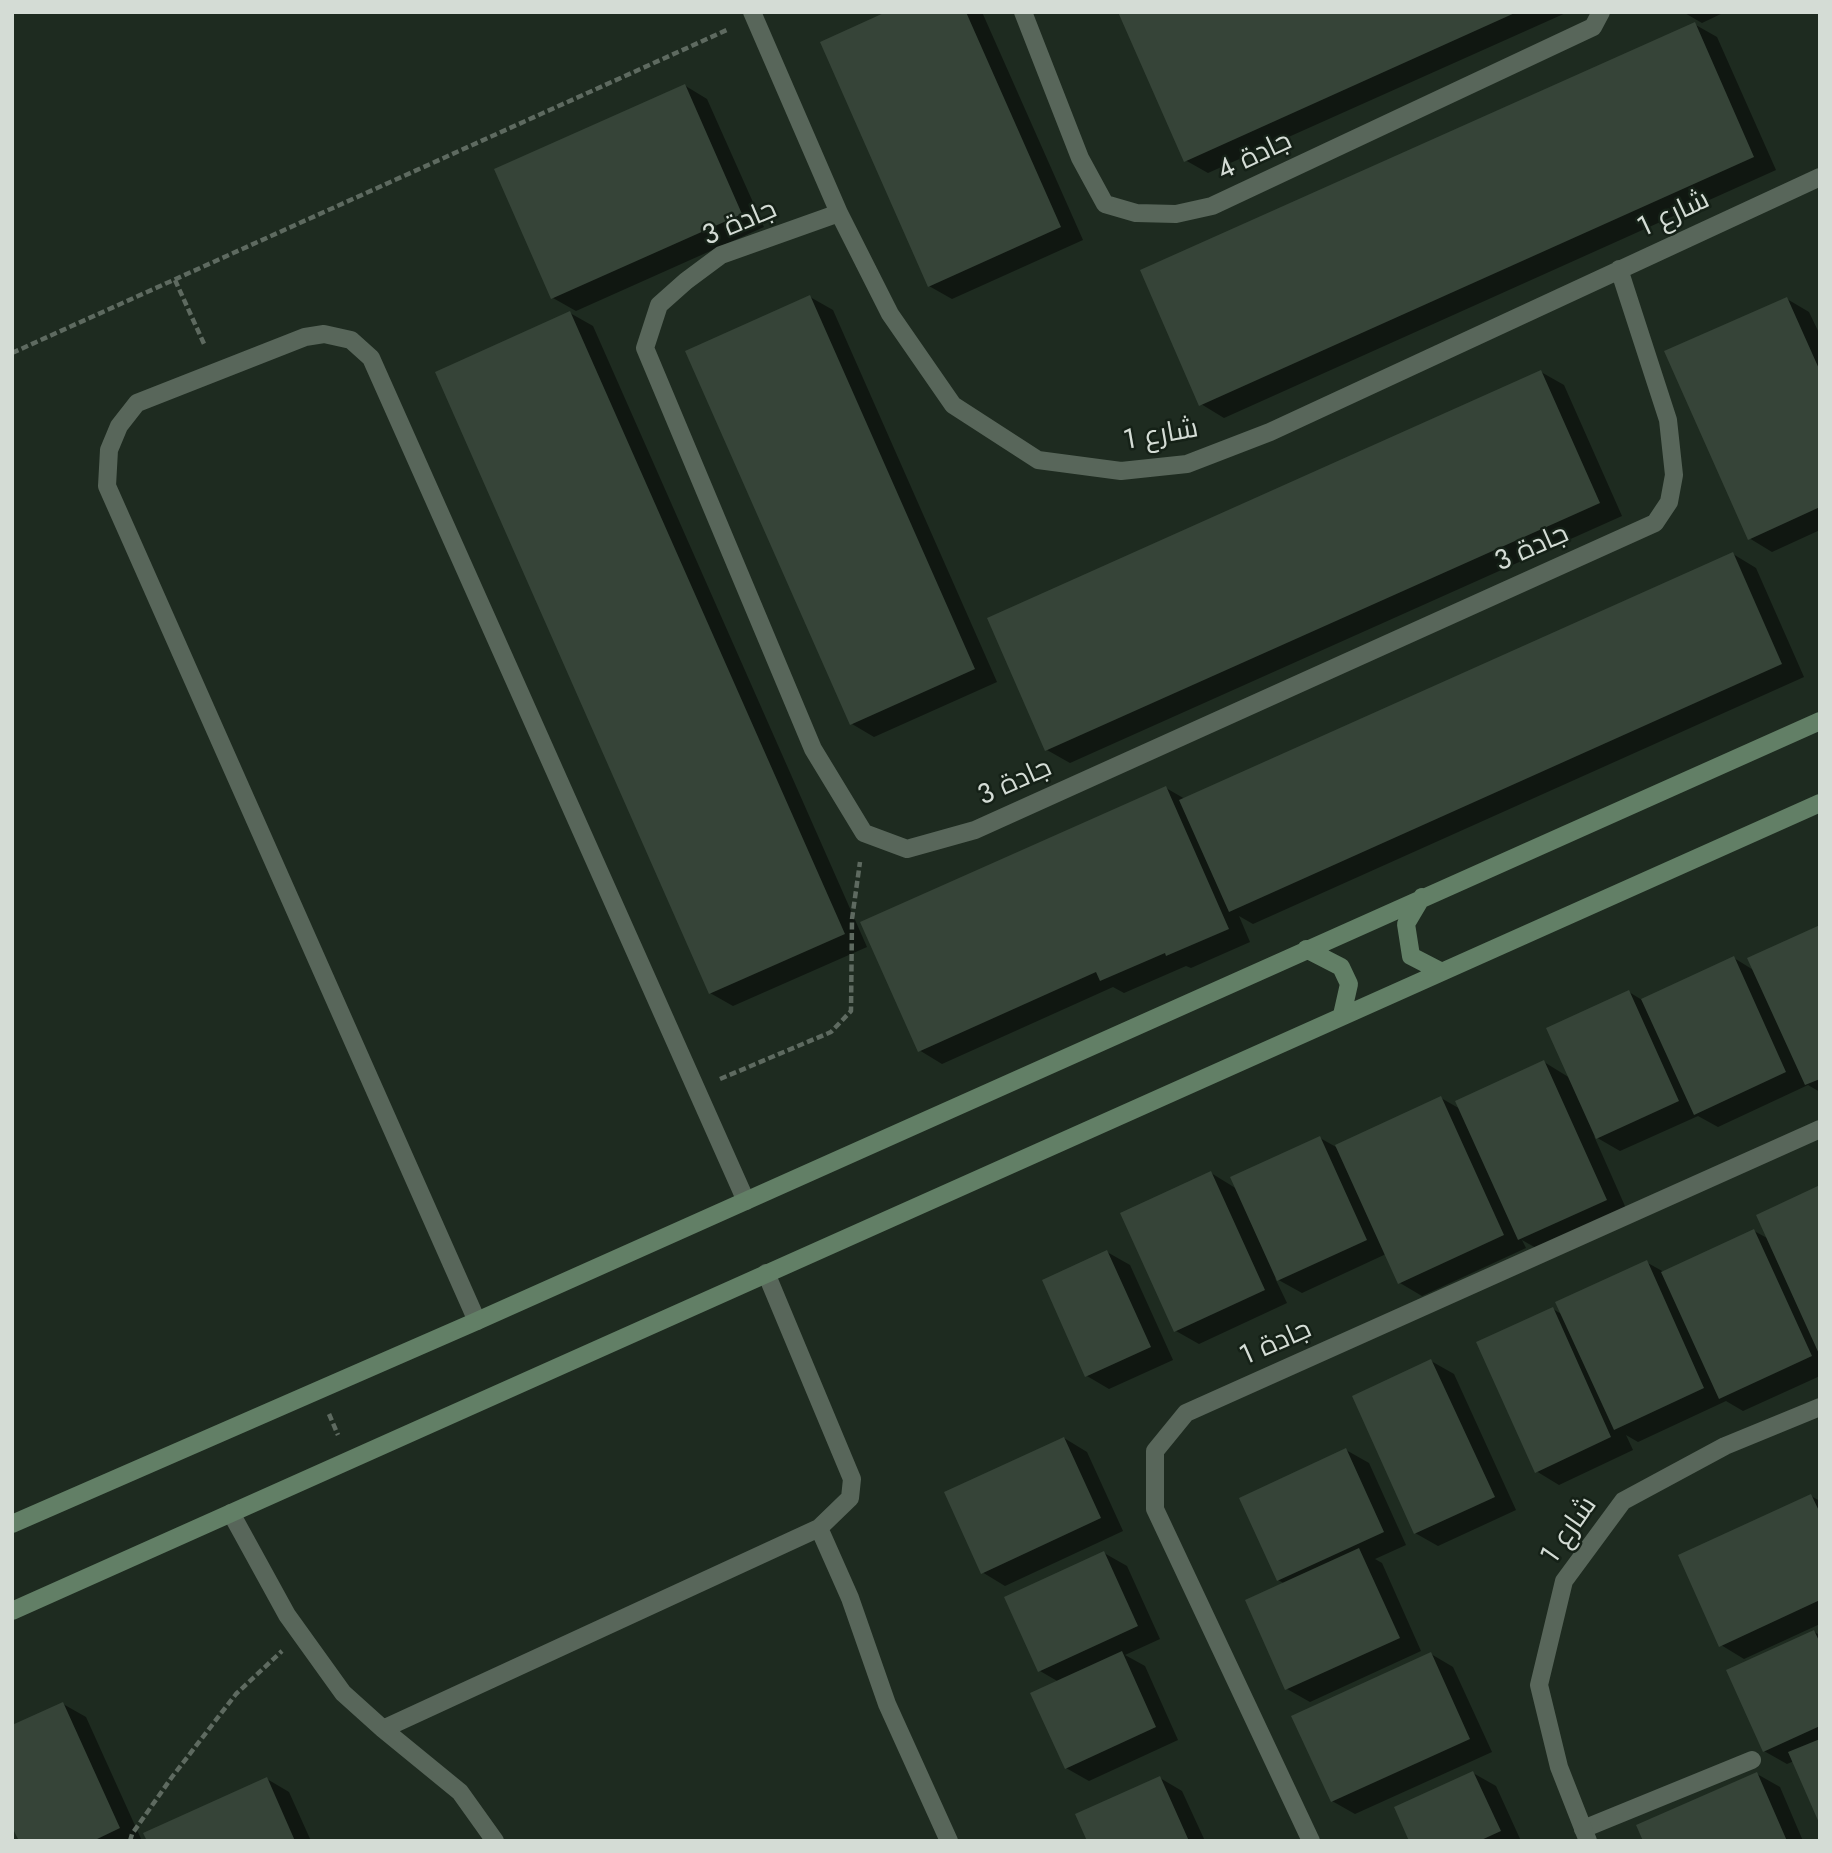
<!DOCTYPE html>
<meta charset="utf-8">
<style>
body{margin:0}
#map{position:relative;width:1832px;height:1853px;overflow:hidden;background:#1e2b20;font-family:Jost,sans-serif}
canvas{display:block}
.frame{position:absolute;inset:0;border:14px solid #d4dcd5;pointer-events:none}
</style>
<div id="map">
<canvas width="1832" height="1853"></canvas>
<div class="frame"></div>
</div>
<script>
const c = document.querySelector('canvas').getContext('2d');
c.lineJoin = 'round';
function paint(path, color) { c.fillStyle = color; c.fill(path, 'evenodd'); }
const shape = rows => new Path2D(rows.map(r => 'M' + r).join(''));
function strokePath(path, color, width, dash) { c.strokeStyle = color; c.lineWidth = width; c.lineCap = dash ? 'butt' : 'round'; c.setLineDash(dash || []); c.stroke(path); }
function label(font, color, halo, rows, align = 'center') {
  c.font = font + ' Jost,Cairo,sans-serif'; c.lineWidth = 5; c.setLineDash([]); c.textBaseline = 'middle'; c.strokeStyle = halo; c.fillStyle = color; for (const [text, x, y, turn = 0] of rows) {
    c.save(); c.translate(x, y); c.rotate((+turn || 0) * Math.PI / 180); c.textAlign = isNaN(turn) ? turn : align; if (halo) c.strokeText(text, 0, 0); c.fillText(text, 0, 0); c.restore();
  }
}
paint(shape([
 [891,12,982,12,1083,240,952,299,929,286],
 [1120,12,1568,12,1208,173,1185,160],
 [1683,12,1725,12,1702,23],
 [1694,24,1717,37,1776,170,1224,418,1201,404],
 [684,85,707,99,764,227,576,311,553,298],
 [810,297,833,310,997,682,874,737,852,724],
 [1787,299,1809,312,1820,335,1820,530,1772,552,1749,538],
 [570,313,593,326,867,947,733,1006,710,993],
 [1541,372,1564,385,1622,516,1070,763,1047,750],
 [1733,554,1756,568,1804,677,1253,924,1239,916,1250,942,1191,968,1186,966,1124,993,1113,987,942,1064,919,1050,1166,788,1185,799],
 [1820,927,1820,1092,1808,1085,1718,1127,1698,1116,1620,1151,1594,1136,1628,1213,1543,1252,1522,1240,1526,1248,1422,1296,1400,1283,1386,1254,1302,1293,1275,1278,1287,1303,1199,1344,1176,1331,1211,1173,1237,1189,1320,1138,1336,1147,1441,1098,1462,1110,1544,1062,1570,1078,1629,992,1642,1000,1734,958,1755,971],
 [1820,1187,1820,1376,1743,1411,1726,1401,1638,1442,1626,1435,1633,1450,1559,1485,1536,1471,1553,1309,1563,1315,1646,1262,1664,1272,1754,1231,1769,1239],
 [1107,1252,1130,1265,1173,1360,1109,1389,1087,1376],
 [1431,1361,1454,1374,1516,1510,1438,1546,1415,1533],
 [1064,1438,1087,1452,1123,1531,1005,1586,982,1572],
 [1346,1450,1369,1463,1406,1545,1375,1559,1382,1563,1421,1651,1310,1702,1287,1689,1285,1584,1278,1580],
 [1811,1496,1820,1501,1820,1624,1744,1659,1721,1645],
 [1104,1553,1127,1566,1160,1639,1125,1655,1145,1666,1178,1740,1089,1781,1066,1768,1059,1682,1040,1671],
 [1814,1632,1820,1635,1820,1820,1794,1761,1787,1764,1764,1751],
 [1431,1654,1453,1667,1492,1752,1355,1814,1332,1801],
 [63,1704,86,1717,142,1841,20,1841],
 [1473,1773,1496,1786,1521,1841,1411,1841],
 [1757,1774,1780,1787,1803,1841,1645,1841],
 [1160,1778,1182,1791,1205,1841,1089,1841],
 [267,1779,289,1792,311,1841,149,1841]
]), '#0007');
paint(shape([
 [886,12,966,12,1061,227,928,287,820,42],
 [1118,12,1517,12,1184,162],
 [1695,22,1754,157,1199,406,1140,270],
 [685,84,742,214,551,299,494,169],
 [810,295,975,669,850,725,685,351],
 [1787,297,1820,371,1820,507,1748,540,1664,351],
 [570,311,845,934,709,994,435,372],
 [1541,370,1600,503,1045,751,987,618],
 [1733,552,1782,664,1229,912,1179,800],
 [1166,786,1229,929,1166,956,1165,953,1100,981,1096,972,918,1052,860,922],
 [1820,925,1820,1079,1805,1085,1747,958],
 [1734,956,1786,1072,1694,1115,1641,999],
 [1629,990,1679,1101,1596,1139,1546,1028],
 [1544,1060,1607,1200,1518,1240,1455,1101],
 [1441,1096,1504,1235,1398,1284,1335,1145],
 [1320,1136,1367,1240,1277,1281,1230,1177],
 [1211,1171,1265,1290,1174,1332,1120,1213],
 [1820,1185,1820,1356,1756,1215],
 [1754,1229,1812,1356,1719,1399,1661,1272],
 [1107,1250,1151,1347,1085,1377,1042,1280],
 [1647,1260,1704,1388,1614,1430,1555,1302],
 [1553,1307,1611,1437,1535,1473,1476,1342],
 [1431,1359,1495,1497,1414,1534,1352,1396],
 [1064,1437,1101,1518,981,1574,944,1492],
 [1346,1448,1384,1532,1277,1581,1239,1498],
 [1811,1494,1820,1513,1820,1600,1719,1647,1678,1555],
 [1359,1548,1400,1638,1285,1690,1245,1600],
 [1104,1551,1138,1626,1038,1672,1004,1597],
 [1814,1630,1820,1643,1820,1726,1763,1752,1726,1670],
 [1122,1651,1156,1727,1065,1769,1030,1693],
 [1431,1652,1470,1739,1331,1802,1291,1716],
 [63,1702,120,1828,93,1841,19,1841,12,1827,12,1725],
 [1820,1739,1820,1825,1788,1752],
 [1473,1771,1501,1831,1479,1841,1409,1841,1394,1807],
 [1757,1772,1787,1841,1643,1841,1636,1825],
 [1160,1776,1189,1841,1087,1841,1075,1814],
 [267,1777,295,1841,147,1841,143,1833]
]), '#364438');
strokePath(shape([
 [175,280,205,346],
 [12,353,729,29],
 [720,1079,831,1032,851,1011,852,919,860,862],
 [329,1414,338,1435],
 [130,1841,132,1834,172,1777,236,1694,282,1651]
]), '#5e6a60', 4.5, [7, 3.5]);
strokePath(shape([
 [477,1321,107,486,109,450,119,426,137,403,305,337,324,334,351,340,371,358,746,1201],
 [231,1513,287,1615,343,1693,383,1729,460,1792,495,1841],
 [819,1528,850,1598,887,1704,949,1841],
 [383,1729,819,1528,850,1498,852,1479,766,1273],
 [1583,1829,1752,1760]
]), '#58665a', 18);
strokePath(shape([
 [752,12,839,213,890,314,953,405,1038,460,1121,471,1187,464,1270,432,1820,177],
 [1023,12,1080,158,1105,204,1136,213,1176,214,1212,206,1593,27,1601,12],
 [839,213,721,255,686,281,659,305,645,348,813,749,864,833,907,849,975,830,1655,523,1669,502,1674,475,1668,420,1619,269],
 [1311,1841,1155,1509,1155,1451,1186,1413,1820,1129],
 [1588,1841,1559,1767,1539,1685,1564,1581,1623,1501,1725,1446,1820,1407]
]), '#58665a', 18);
strokePath(shape([
 [1422,897,1406,924,1411,956,1440,971],
 [1306,949,1341,967,1349,984,1342,1015],
 [12,1524,477,1321,1820,721],
 [12,1611,1820,803]
]), '#627f66', 18);
label('28px', '#d4dcd5', '#152117', [
 ["جادة 4",1255,157,-25],
 ["شارع 1",1674,215,-25],
 ["جادة 3",740,224,-23],
 ["شارع 1",1161,436,-10],
 ["جادة 3",1532,549,-24],
 ["جادة 3",1015,783,-24],
 ["جادة 1",1276,1344,-24],
 ["شارع 1",1570,1531,-55]
]);
</script>
